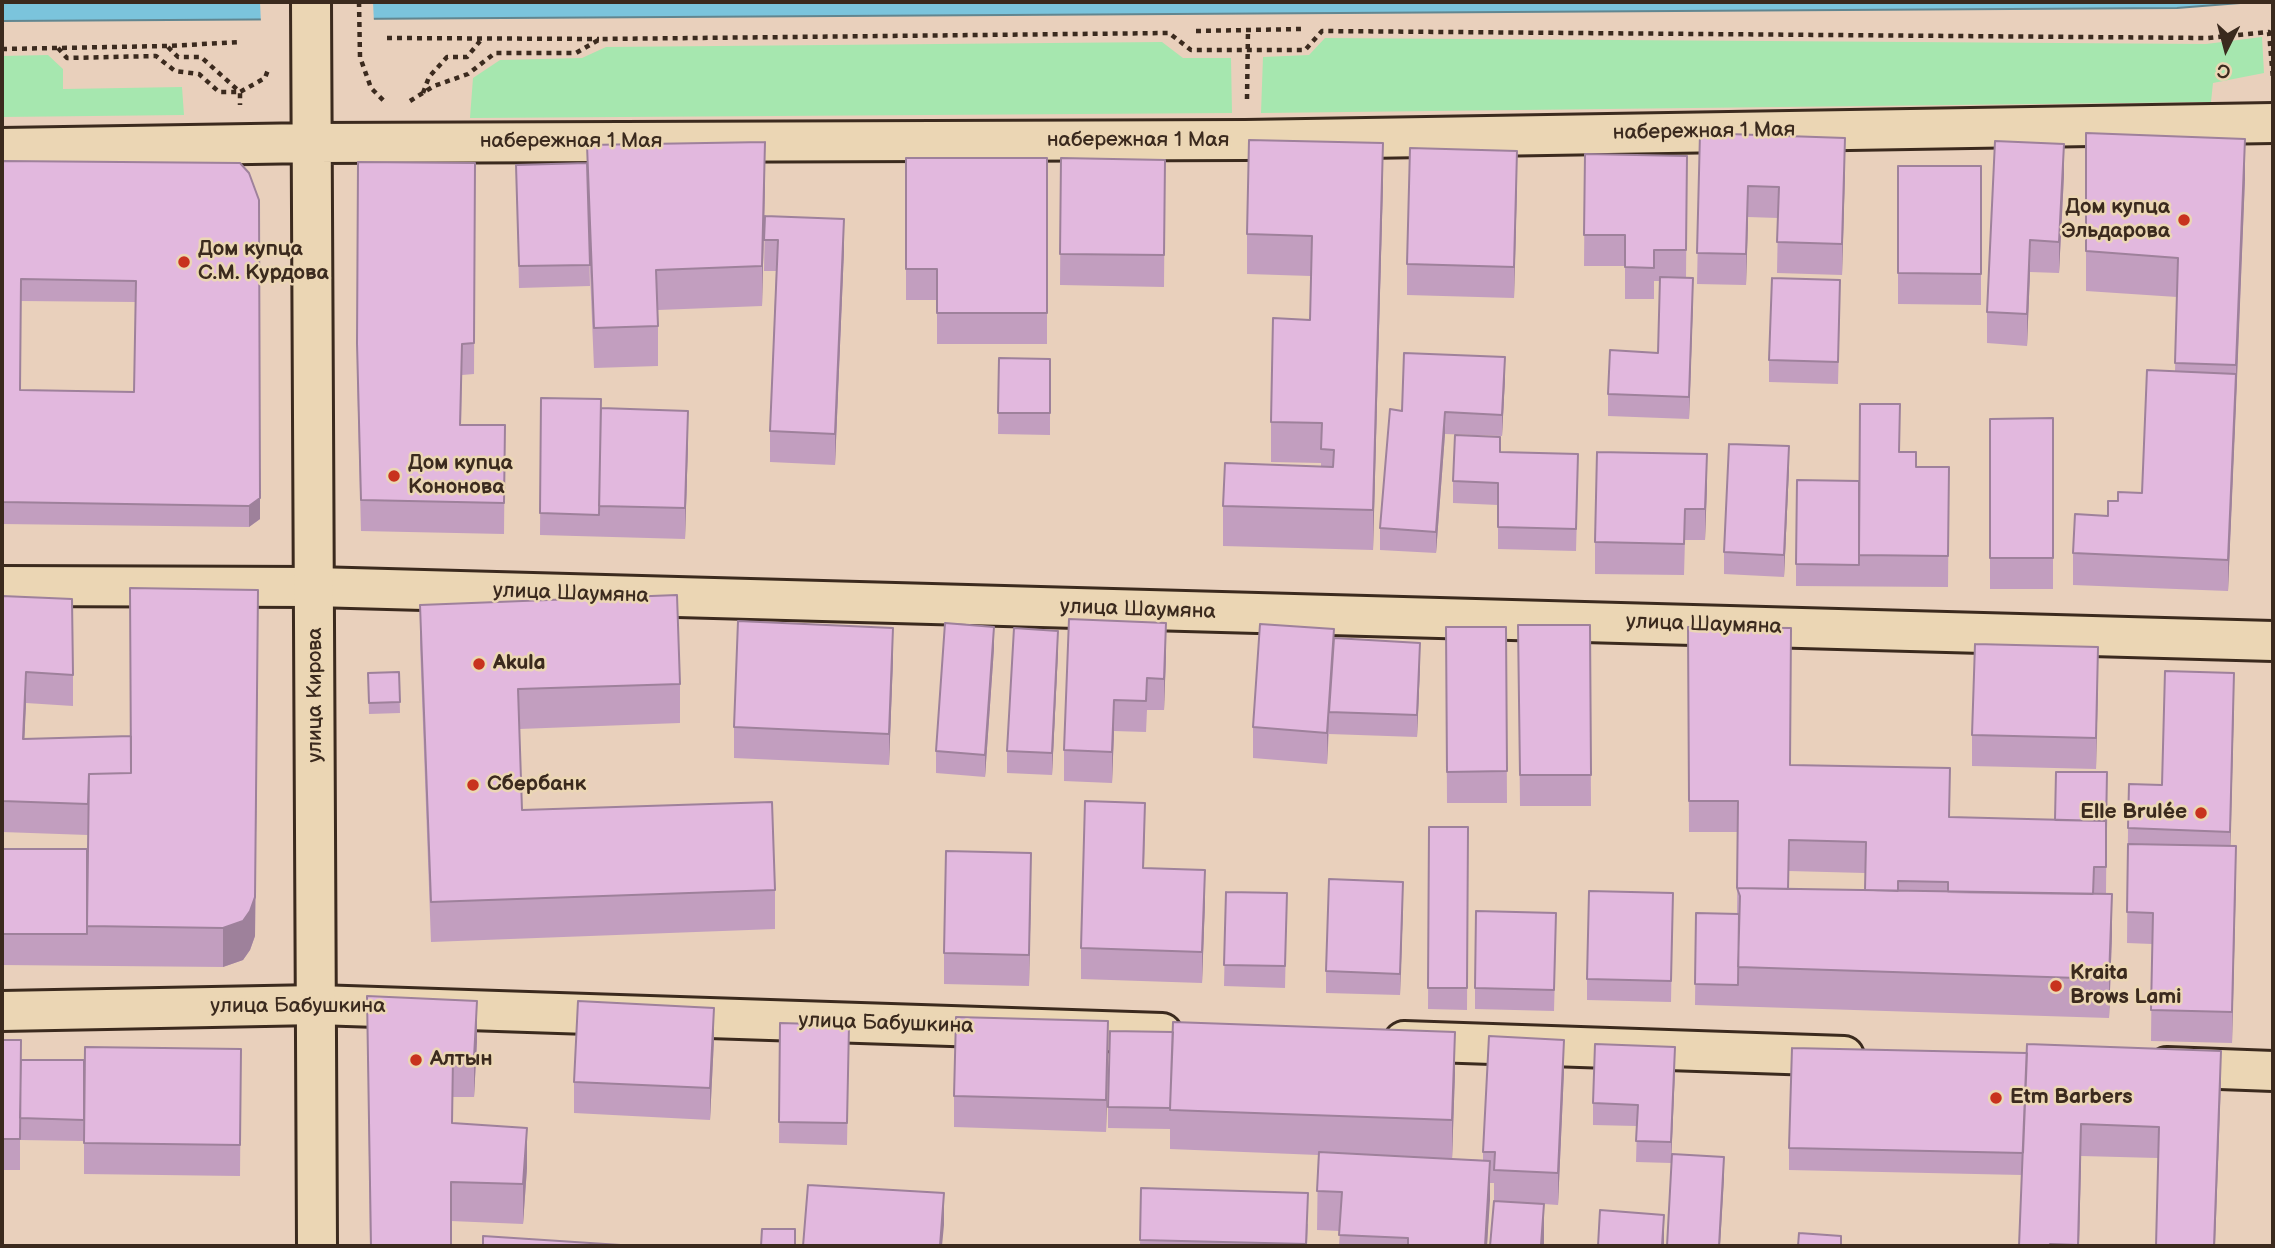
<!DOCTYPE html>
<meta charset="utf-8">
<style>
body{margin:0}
#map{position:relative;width:2275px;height:1248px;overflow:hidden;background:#e9d0bc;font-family:"Balsamiq Sans",sans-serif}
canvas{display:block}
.frame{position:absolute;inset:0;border:4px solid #3b2a1e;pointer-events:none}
.north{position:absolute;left:2191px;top:14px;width:70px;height:70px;-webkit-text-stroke:5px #ebd6b4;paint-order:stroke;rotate:186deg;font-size:19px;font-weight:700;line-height:28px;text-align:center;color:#3b2a1e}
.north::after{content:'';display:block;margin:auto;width:24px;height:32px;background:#3b2a1e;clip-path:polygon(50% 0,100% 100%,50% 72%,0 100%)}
</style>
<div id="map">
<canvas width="2275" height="1248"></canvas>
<div class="frame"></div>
<div class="north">С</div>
</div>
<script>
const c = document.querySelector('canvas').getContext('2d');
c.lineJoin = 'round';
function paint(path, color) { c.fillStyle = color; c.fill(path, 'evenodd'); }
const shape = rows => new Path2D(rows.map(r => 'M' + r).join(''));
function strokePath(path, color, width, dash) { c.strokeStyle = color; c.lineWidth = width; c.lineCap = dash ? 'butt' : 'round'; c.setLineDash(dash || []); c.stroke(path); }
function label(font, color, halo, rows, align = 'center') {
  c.font = font + ' "Balsamiq Sans",sans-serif'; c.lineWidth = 5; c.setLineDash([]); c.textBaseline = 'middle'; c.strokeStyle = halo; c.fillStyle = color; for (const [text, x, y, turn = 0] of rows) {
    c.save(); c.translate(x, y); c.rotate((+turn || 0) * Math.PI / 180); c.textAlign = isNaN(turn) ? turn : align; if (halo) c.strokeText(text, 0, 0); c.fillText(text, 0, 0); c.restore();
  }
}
paint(shape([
 [2262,37,2264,73,2213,83,2211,102,1261,113,1263,57,1309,55,1325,38,2206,44],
 [1162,42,1183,58,1231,58,1232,113,470,118,473,78,500,60,582,58,606,47],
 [48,55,63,69,63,89,182,87,184,115,2,117,2,56]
]), '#a6e7af');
const water = shape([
 [2,2,2253,2,2177,8,2,21,2,2]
]);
paint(water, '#7bc4dc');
strokePath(water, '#618690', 2);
paint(shape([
 [260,2,373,2,374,23,261,23]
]), '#e9d0bc');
const minor = shape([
 [2,586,315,587,2273,641],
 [2,1011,317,1005,1162,1033],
 [1404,1041,1844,1056],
 [2167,1067,2273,1071]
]);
const secondary = shape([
 [311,2,317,1246],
 [2,148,313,143,1245,140,2273,123]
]);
strokePath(minor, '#3b2a1e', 44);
strokePath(secondary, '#3b2a1e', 44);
strokePath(shape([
 [359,2,360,57,371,88,386,103],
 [1196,31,1302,29],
 [387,38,599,39],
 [168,47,178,57,201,57,240,92,265,78,269,67],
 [58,48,67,58,156,56,175,71,199,74,219,92,240,92,240,105],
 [2,49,167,46,241,42],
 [423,93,429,77,447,57,467,57,480,41],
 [1247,99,1248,30],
 [410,101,434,86,468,74,495,53,576,53,600,39,1169,33,1191,50,1305,50,1322,31,2208,38,2269,32,2273,79]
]), '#3b2a1e', 4.5, [5, 5]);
strokePath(minor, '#ebd6b4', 38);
strokePath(secondary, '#ebd6b4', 38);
paint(shape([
 [1700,133,1845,169,1842,275,1777,273,1778,218,1748,217,1746,285,1697,284],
 [2086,133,2245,178,2228,591,2073,585,2073,553,2108,516,2118,501,2142,493,2175,371,2177,297,2086,291],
 [587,145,765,181,762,306,658,310,658,366,594,368,589,248,590,286,519,288,516,165,587,163],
 [1585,154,1687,156,1686,278,1693,300,1689,419,1608,416,1608,394,1658,353,1660,281,1654,281,1654,299,1625,299,1625,266,1584,266],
 [906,158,1047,158,1047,344,937,344,937,300,906,300],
 [1061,158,1165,160,1164,287,1060,285],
 [2,161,249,173,260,519,249,527,2,524],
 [21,301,136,302,134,392,20,390],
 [358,162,475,163,474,374,462,375,461,425,505,425,504,534,361,531,357,374],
 [1898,166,1981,166,1981,305,1898,304],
 [2064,175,2059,273,2030,272,2027,346,1987,343,1987,312],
 [1517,182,1514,298,1407,295,1407,264],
 [1383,183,1373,550,1223,546,1223,506,1321,466,1321,463,1271,462,1271,422,1310,320,1311,276,1247,274,1247,234],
 [765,216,844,250,835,465,770,462,770,431,776,271,764,271],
 [1840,302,1838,384,1769,382,1769,360],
 [999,358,1050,359,1050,435,998,434],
 [1505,378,1502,436,1445,434,1436,553,1380,550,1380,528,1402,411],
 [541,398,601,408,688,442,685,539,540,535],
 [2053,418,2053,589,1990,589,1990,419],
 [1500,452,1578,476,1576,551,1498,549,1498,505,1453,503,1453,481],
 [1900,452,1916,467,1949,467,1948,587,1796,586,1796,564,1859,481],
 [1789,468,1784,577,1724,574,1724,552],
 [1707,485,1705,540,1685,540,1684,575,1595,574,1595,542],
 [2,596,73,675,73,706,26,703,24,739,131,736,258,629,255,936,250,950,243,960,223,967,2,965,2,849,87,912,88,835,2,832],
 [420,605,680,684,680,723,519,729,522,810,775,890,775,929,431,942,420,644],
 [1069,619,1166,654,1164,710,1147,710,1146,732,1114,731,1112,783,1064,781,1064,750],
 [1518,625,1590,625,1591,806,1520,806],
 [1446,627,1506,627,1507,803,1447,803],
 [1688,627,1790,765,1950,768,1950,817,2055,820,2107,772,2106,894,2112,934,2109,1018,1695,1005,1696,913,1737,914,1738,832,1689,832],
 [1789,871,1865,873,1865,890,1789,889],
 [1334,638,1420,665,1417,737,1329,734,1329,731,1327,764,1253,758,1253,727],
 [994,648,985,777,936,773,936,751],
 [1058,652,1052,775,1007,773,1007,751],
 [893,659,889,765,734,758,734,727],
 [399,672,400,713,369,714,368,673],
 [2098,678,2096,769,1972,766,1972,735],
 [2234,704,2230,846,2236,877,2232,1043,2151,1041,2152,944,2127,943,2128,828,2162,785],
 [1429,827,1468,827,1467,1010,1428,1009],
 [1145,834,1144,868,1205,901,1202,983,1081,979,1081,948],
 [1031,884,1029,986,944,984,944,953],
 [1226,892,1287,893,1285,988,1224,986],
 [1673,893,1671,1002,1587,1000,1587,979],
 [1403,904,1400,995,1326,993,1326,971],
 [1556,934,1554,1011,1475,1009,1475,988],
 [367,996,477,1041,474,1097,453,1097,453,1123,527,1168,523,1224,451,1221,451,1246,370,1246],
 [780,1023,849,1025,847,1145,779,1143],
 [714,1039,710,1120,574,1113,574,1082],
 [2,1040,21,1060,84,1060,241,1049,240,1176,84,1174,84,1141,20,1140,20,1170,2,1170],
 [1108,1052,1106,1132,954,1127,954,1096],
 [1675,1069,1671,1163,1636,1162,1637,1126,1593,1125,1593,1103],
 [1564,1071,1558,1205,1515,1202,1490,1246,1494,1201,1494,1183,1490,1183,1487,1246,1339,1246,1340,1231,1317,1230,1318,1155,1170,1149,1170,1129,1108,1128,1108,1107,1455,1072,1452,1159,1483,1160,1483,1152],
 [2221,1082,2158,1158,2081,1156,2079,1246,2019,1246,2022,1175,1789,1170,1789,1148],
 [1141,1188,1308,1224,1307,1246,1140,1246]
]), '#c29ebf');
paint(shape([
 [1845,138,1845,169,1842,275,1842,244],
 [2245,139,2245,178,2236,405,2236,365],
 [765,142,765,181,762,306,762,266],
 [1383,143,1383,183,1373,550,1373,510],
 [2064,144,2064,175,2059,273,2059,242],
 [1517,151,1517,182,1514,298,1514,267],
 [1748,186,1748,217,1746,285,1746,254],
 [844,219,844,250,835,465,835,434],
 [2030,240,2030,272,2027,346,2027,314],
 [1693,278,1693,300,1689,419,1689,397],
 [1505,357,1505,378,1502,436,1502,415],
 [2236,374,2236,405,2228,591,2228,560],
 [688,411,688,442,685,539,685,508],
 [1445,412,1445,434,1436,553,1436,532],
 [1789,446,1789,468,1784,577,1784,555],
 [1707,454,1707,485,1705,540,1705,509],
 [260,498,260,519,249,527,249,506],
 [1166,623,1166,654,1164,710,1164,679],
 [994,627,994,648,985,777,985,755],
 [893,628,893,659,889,765,889,734],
 [258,629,255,936,250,950,243,960,223,967,223,928],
 [1334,629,1334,660,1329,712,1327,764,1327,733],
 [1058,631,1058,652,1052,775,1052,753],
 [1420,643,1420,665,1417,737,1417,715],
 [2098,647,2098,678,2096,769,2096,738],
 [26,672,26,703,23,771,23,739],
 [2234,673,2234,704,2230,863,2230,832],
 [1114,700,1114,731,1112,783,1112,752],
 [2236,846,2236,877,2232,1043,2232,1012],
 [1031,853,1031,884,1029,986,1029,955],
 [1205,870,1205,901,1202,983,1202,952],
 [1403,882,1403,904,1400,995,1400,974],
 [2112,894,2112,934,2109,1018,2109,979],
 [477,1001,477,1041,474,1097,474,1058],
 [714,1008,714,1039,710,1120,710,1088],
 [1108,1021,1108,1052,1106,1132,1106,1100],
 [1455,1032,1455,1072,1452,1160,1452,1120],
 [1564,1040,1564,1071,1558,1205,1558,1173],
 [1675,1047,1675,1069,1671,1163,1671,1142],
 [2221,1051,2221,1082,2215,1246,2214,1246],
 [2081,1124,2081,1156,2079,1246,2078,1246],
 [527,1128,527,1168,523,1224,523,1184],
 [1724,1157,1724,1179,1720,1246,1719,1246],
 [1490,1161,1490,1200,1487,1246,1485,1246],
 [944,1193,944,1225,942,1246,940,1246],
 [1544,1204,1544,1246,1541,1246],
 [1664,1215,1664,1246,1662,1246]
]), '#9e819b');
const building = shape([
 [1700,133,1845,138,1842,244,1777,242,1779,187,1748,186,1746,254,1697,253,1700,133],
 [2086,133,2245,139,2236,365,2175,363,2178,258,2086,251,2086,133],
 [1249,140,1383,143,1373,510,1223,506,1225,463,1333,467,1334,450,1321,449,1322,423,1271,422,1273,318,1310,320,1312,236,1247,234,1249,140],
 [1995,141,2064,144,2059,242,2030,240,2027,314,1987,312,1995,141],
 [765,142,762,266,656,270,658,326,594,328,587,145,765,142],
 [1410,148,1517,151,1514,267,1407,264,1410,148],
 [1585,154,1687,156,1686,250,1654,250,1654,268,1625,267,1625,235,1584,235,1585,154],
 [906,158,1047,158,1047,313,937,313,937,269,906,269,906,158],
 [1061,158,1165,160,1164,255,1060,254,1061,158],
 [2,161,240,163,249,173,259,200,260,498,249,506,2,502,2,161],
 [21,279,136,281,134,392,20,390,21,279],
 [358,162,475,163,474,343,462,344,460,425,505,425,504,503,361,500,357,343,358,162],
 [587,163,590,265,519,266,516,165,587,163],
 [1898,166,1981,166,1981,274,1898,273,1898,166],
 [765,216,844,219,835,434,770,431,778,240,764,240,765,216],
 [1660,277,1693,278,1689,397,1608,394,1610,350,1658,353,1660,277],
 [1772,278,1840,280,1838,362,1769,360,1772,278],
 [1404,353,1505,357,1502,415,1445,412,1436,532,1380,528,1390,409,1402,411,1404,353],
 [999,358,1050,359,1050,413,998,413,999,358],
 [2147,370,2236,374,2228,560,2073,553,2075,514,2108,516,2108,501,2118,501,2118,492,2142,493,2147,370],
 [541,398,601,399,599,515,540,513,541,398],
 [1860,404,1900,404,1899,452,1916,452,1916,467,1949,467,1948,556,1859,555,1860,404],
 [601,408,688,411,685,508,599,506,601,408],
 [2053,418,2053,558,1990,558,1990,419,2053,418],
 [1455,435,1500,437,1500,452,1578,454,1576,529,1498,527,1498,483,1453,481,1455,435],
 [1729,444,1789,446,1784,555,1724,552,1729,444],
 [1597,452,1707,454,1705,509,1685,509,1684,544,1595,542,1597,452],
 [1797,480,1859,481,1859,565,1796,564,1797,480],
 [130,588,258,590,255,897,250,911,243,921,223,928,87,926,89,774,131,773,130,588],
 [677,595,680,684,518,689,522,810,772,802,775,890,431,902,420,605,677,595],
 [2,596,72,599,73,675,26,672,23,739,131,736,131,773,89,774,88,804,2,801,2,596],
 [1069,619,1166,623,1164,679,1147,678,1146,701,1114,700,1112,752,1064,750,1069,619],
 [738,621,893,628,889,734,734,727,738,621],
 [945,623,994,627,985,755,936,751,945,623],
 [1260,624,1334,629,1327,733,1253,727,1260,624],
 [1518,625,1590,625,1591,775,1520,775,1518,625],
 [1446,627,1506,627,1507,771,1447,772,1446,627],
 [1688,627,1791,628,1790,765,1950,768,1949,817,2106,821,2106,867,2094,867,2093,894,1948,892,1948,882,1898,881,1898,891,1865,890,1866,842,1789,840,1788,889,1737,888,1738,801,1689,801,1688,627],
 [1014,628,1058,631,1052,753,1007,751,1014,628],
 [1334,638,1420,643,1417,715,1329,712,1334,638],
 [1975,644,2098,647,2096,738,1972,735,1975,644],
 [2165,671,2234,673,2230,832,2128,828,2129,784,2162,785,2165,671],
 [399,672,400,702,369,703,368,673,399,672],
 [2056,772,2107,772,2106,830,2106,821,2055,820,2056,772],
 [1085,801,1145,803,1143,868,1205,870,1202,952,1081,948,1085,801],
 [1429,827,1468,827,1467,988,1428,988,1429,827],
 [2128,844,2236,846,2232,1012,2151,1010,2153,913,2127,912,2128,844],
 [2,849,87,849,87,934,2,934,2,849],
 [946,851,1031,853,1029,955,944,953,946,851],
 [1329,879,1403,882,1400,974,1326,971,1329,879],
 [1737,888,2112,894,2109,979,1738,967,1740,896,1737,888],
 [1589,891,1673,893,1671,981,1587,979,1589,891],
 [1226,892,1287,893,1285,966,1224,965,1226,892],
 [1476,911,1556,913,1554,990,1475,988,1476,911],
 [1696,913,1739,914,1738,985,1695,984,1696,913],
 [367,996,477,1001,474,1058,453,1057,452,1123,527,1128,523,1184,451,1182,451,1246,371,1246,367,996],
 [578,1001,714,1008,710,1088,574,1082,578,1001],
 [956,1017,1108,1021,1106,1100,954,1096,956,1017],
 [1173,1022,1455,1032,1452,1120,1170,1110,1173,1022],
 [780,1023,849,1025,847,1123,779,1122,780,1023],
 [1110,1031,1173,1032,1170,1108,1108,1107,1110,1031],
 [1489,1036,1564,1040,1558,1173,1494,1170,1495,1152,1483,1152,1489,1036],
 [2,1040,21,1040,20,1139,2,1139,2,1040],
 [1595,1044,1675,1047,1671,1142,1636,1141,1638,1105,1593,1103,1595,1044],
 [2027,1044,2221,1051,2214,1246,2156,1246,2159,1127,2081,1124,2078,1245,2050,1244,2050,1246,2019,1246,2027,1044],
 [85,1047,241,1049,240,1145,84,1143,85,1047],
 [1792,1048,2027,1053,2023,1153,1789,1148,1792,1048],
 [21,1060,84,1060,84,1120,20,1118,21,1060],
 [1319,1152,1490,1161,1485,1246,1408,1246,1408,1238,1339,1235,1342,1192,1317,1191,1319,1152],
 [1672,1154,1724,1157,1719,1246,1667,1246,1672,1154],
 [808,1185,944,1193,940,1246,803,1246,808,1185],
 [1141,1188,1308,1193,1306,1244,1140,1240,1141,1188],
 [1494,1201,1544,1204,1541,1245,1556,1246,1490,1246,1494,1201],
 [1600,1210,1664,1215,1662,1246,1598,1246,1600,1210],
 [762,1229,795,1229,795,1246,761,1246,762,1229],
 [1799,1233,1841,1236,1841,1246,1798,1246,1799,1233],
 [483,1236,636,1246,483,1246,483,1236]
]);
paint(building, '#e2b8de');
strokePath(building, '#9e819b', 2);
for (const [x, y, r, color] of [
 [2184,220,7,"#c8321e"],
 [184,262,7,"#c8321e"],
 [394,476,7,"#c8321e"],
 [479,664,7,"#c8321e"],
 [473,785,7,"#c8321e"],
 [2201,813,7,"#c8321e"],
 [2056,986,7,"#c8321e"],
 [416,1060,7,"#c8321e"],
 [1996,1098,7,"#c8321e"]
]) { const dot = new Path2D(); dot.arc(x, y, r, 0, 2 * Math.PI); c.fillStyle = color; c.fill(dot); strokePath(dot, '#ebd6b4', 2.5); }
label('21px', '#3b2a1e', '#ebd6b4', [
 ["набережная 1 Мая",1704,132,-1],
 ["набережная 1 Мая",1138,141],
 ["набережная 1 Мая",571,142],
 ["улица Шаумяна",571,594,2],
 ["улица Шаумяна",1138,610,2],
 ["улица Шаумяна",1704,625,2],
 ["улица Кирова",316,695,-90],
 ["улица Бабушкина",298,1007],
 ["улица Бабушкина",886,1024,2]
]);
label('bold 21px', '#3b2a1e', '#ebd6b4', [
 ["Дом купца",2170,208,"right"],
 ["Эльдарова",2170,232,"right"],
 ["Дом купца",198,250],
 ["С.М. Курдова",198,274],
 ["Дом купца",408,464],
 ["Кононова",408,488],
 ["Akula",493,664],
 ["Сбербанк",487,785],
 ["Elle Brulée",2187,813,"right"],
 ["Kraita",2070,974],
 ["Brows Lami",2070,998],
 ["Алтын",430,1060],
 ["Etm Barbers",2010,1098]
], 'left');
</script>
